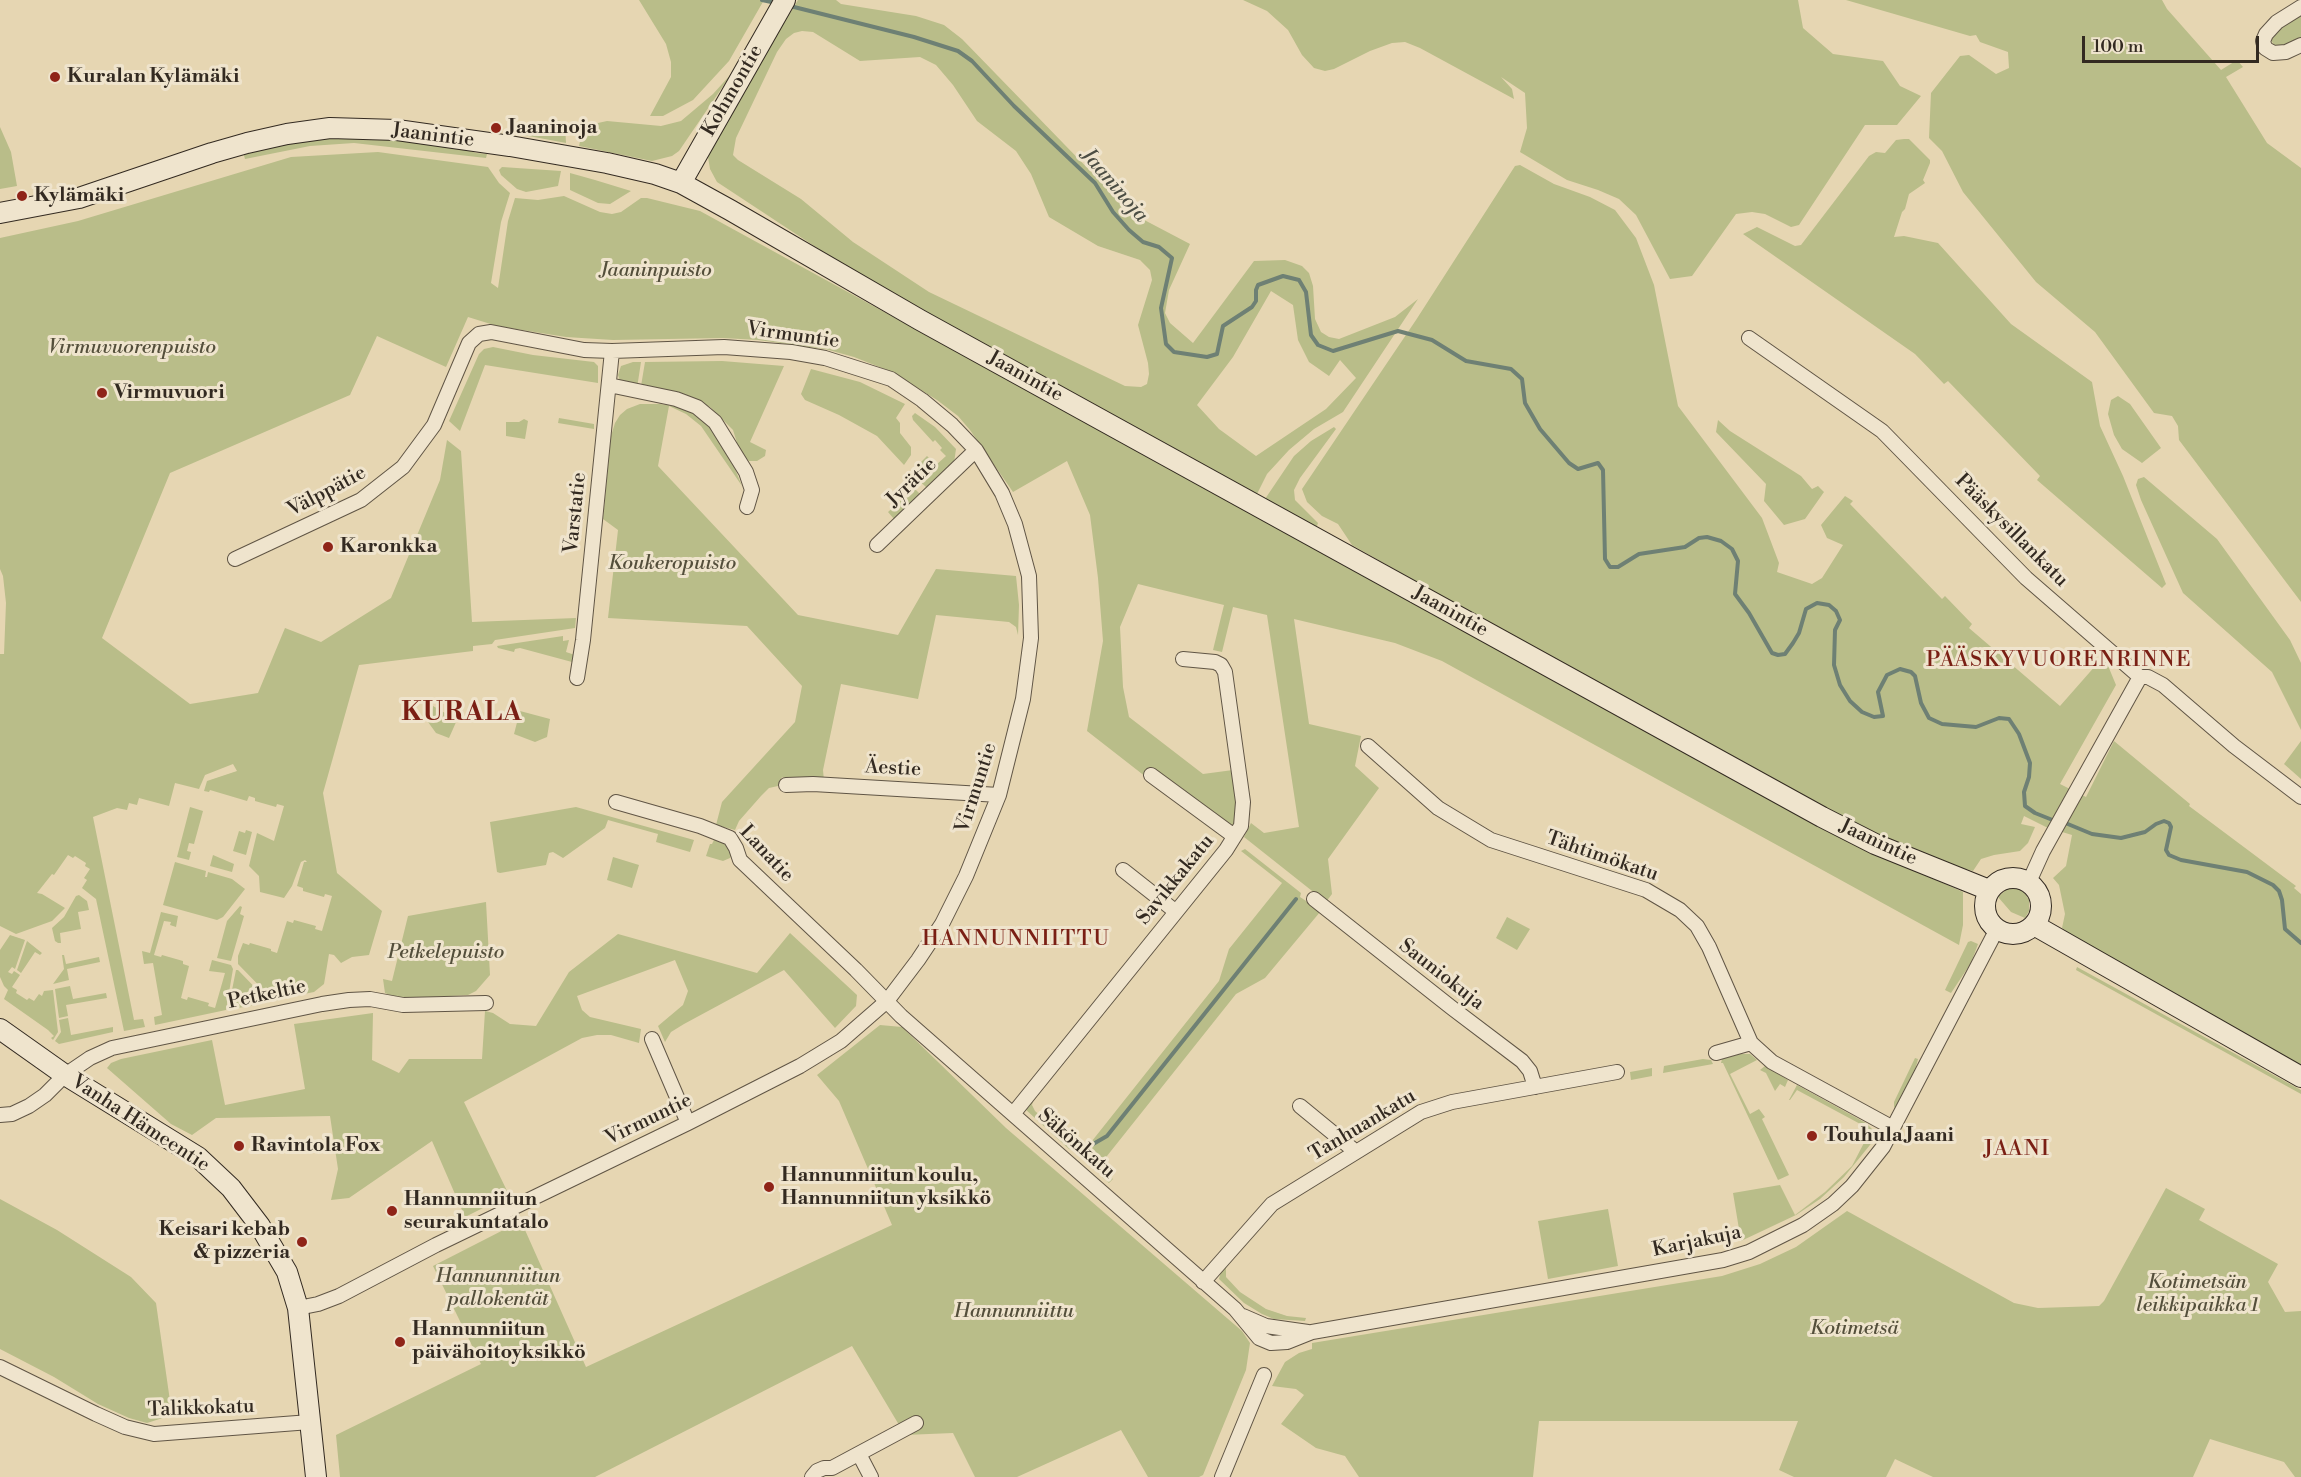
<!DOCTYPE html>
<meta charset="utf-8">
<style>
body{margin:0}
#map{position:relative;width:2301px;height:1477px;overflow:hidden;background:#e6d6b2;font-family:"Libre Bodoni",serif}
canvas{display:block}
.scale{position:absolute;left:2082px;top:36px;width:177px;height:27px;box-sizing:border-box;border:3px solid #332a21;border-top:0;padding-left:8px;font-size:18px;line-height:21px;white-space:nowrap;color:#332a21;-webkit-text-stroke:4px #efe4cd;paint-order:stroke}
</style>
<div id="map">
<canvas width="2301" height="1477"></canvas>
<div class="scale">100 m</div>
</div>
<script>
const c = document.querySelector('canvas').getContext('2d');
c.lineJoin = 'round';
function paint(path, color) { c.fillStyle = color; c.fill(path, 'evenodd'); }
const shape = rows => new Path2D(rows.map(r => 'M' + r).join(''));
function strokePath(path, color, width, dash) { c.strokeStyle = color; c.lineWidth = width; c.lineCap = dash ? 'butt' : 'round'; c.setLineDash(dash || []); c.stroke(path); }
function label(font, color, halo, rows, align = 'center') {
  c.font = font + ' "Libre Bodoni",serif'; c.lineWidth = 6; c.setLineDash([]); c.textBaseline = 'middle'; c.strokeStyle = halo; c.fillStyle = color; for (const [text, x, y, turn = 0] of rows) {
    c.save(); c.translate(x, y); c.rotate((+turn || 0) * Math.PI / 180); c.textAlign = isNaN(turn) ? turn : align; if (halo) c.strokeText(text, 0, 0); c.fillText(text, 0, 0); c.restore();
  }
}
paint(shape([
 [639,0,764,0,729,61,693,100,663,116,650,116,671,77,671,62,666,44],
 [798,0,836,0,841,4,916,16,944,25,962,39,1131,213,1190,244,1169,290,1165,313,1170,323,1193,343,1254,261,1285,260,1302,266,1309,273,1313,286,1315,319,1321,332,1329,337,1339,339,1395,317,1418,299,1343,412,1314,429,1289,450,1267,474,1257,494,887,294,717,182,710,169,708,157,716,135],
 [802,31,813,32,860,61,920,57,936,65,953,85,977,121,1016,151,1031,174,1049,217,1098,246,1140,260,1150,270,1152,280,1138,325,1148,363,1149,374,1147,384,1141,387,1125,386,929,292,853,242,801,199,738,160,733,155,736,138,777,52,786,39,794,33],
 [1271,291,1293,305,1298,340,1309,362,1329,376,1340,360,1356,378,1326,409,1256,456,1219,429,1197,405,1233,357],
 [1243,0,1798,0,1803,28,1833,54,1883,61,1900,86,1921,96,1897,125,1865,125,1799,225,1791,227,1765,214,1752,212,1736,214,1692,276,1670,279,1636,215,1619,199,1598,190,1567,180,1520,152,1527,128,1525,93,1501,77,1512,89,1514,99,1420,48,1405,42,1392,43,1370,51,1334,69,1325,71,1314,68,1302,55,1288,30,1267,11],
 [1846,0,2162,0,2167,9,2221,70,2237,60,2243,67,2226,77,2267,143,2301,168,2301,602,2179,440,2178,426,2172,416,2154,413,2095,332,2036,282,1963,192,1942,151,1929,138,1931,93,1960,56,1969,55,1996,74,2009,68,2008,52,1980,42,1976,35,1970,36],
 [2301,12,2301,40,2287,46,2274,45,2271,40,2272,33],
 [732,73,679,151,672,156,652,161,579,146,582,133,587,127,598,123,607,121,661,126,681,121,713,94],
 [554,120,561,121,565,124,566,143,518,134,519,129],
 [0,127,11,152,17,186,0,189],
 [355,134,453,145,476,153,487,154,486,158,354,143,310,146,245,159,243,152,259,147],
 [1904,139,1909,139,1930,160,1930,163,1923,180,1925,183,1909,194,1905,209,1902,212,1894,237,1904,236,1938,243,2011,324,2092,382,2100,426,2123,476,2166,584,2162,588,2037,480,2040,476,1948,381,1944,384,1915,354,1743,234,1757,227,1795,246,1801,245,1869,156,1876,152,1885,153,1896,140],
 [378,152,488,167,499,183,510,193,501,222,491,283,498,288,508,221,515,198,538,200,564,196,600,212,612,214,621,212,641,198,647,198,700,211,1853,843,1963,892,1963,925,1959,945,1442,661,1395,643,1294,619,1309,724,1361,736,1355,766,1379,788,1328,859,1332,894,1326,902,1244,837,1251,823,1264,833,1299,827,1267,615,1233,607,1222,652,1213,650,1224,605,1138,584,1120,627,1123,687,1129,717,1203,774,1233,770,1239,812,1234,830,1154,768,1146,777,1087,731,1103,641,1098,578,1090,515,1067,461,1013,492,970,430,958,416,937,400,892,372,854,357,825,349,758,340,723,338,613,340,566,337,497,326,468,317,446,367,377,336,350,395,170,473,102,638,190,704,258,693,285,628,321,642,391,598,440,480,447,440,461,451,472,622,576,618,575,628,495,640,492,644,473,646,473,651,359,665,323,793,337,873,382,911,369,955,352,957,341,963,334,955,329,954,324,984,314,992,304,994,303,991,296,993,296,996,274,1001,238,964,238,956,243,943,249,945,250,943,271,949,271,951,277,953,287,921,293,923,294,920,316,926,315,929,322,931,332,896,325,894,324,897,303,891,303,888,297,886,304,862,307,862,305,860,301,862,292,886,284,898,260,892,259,876,249,866,257,833,274,841,284,806,277,804,276,807,255,801,255,798,249,796,247,801,210,790,209,792,204,791,207,781,237,771,233,764,205,775,199,789,175,783,169,806,139,798,137,805,129,803,127,810,117,808,93,817,134,1020,143,1019,145,1027,124,1031,96,899,82,888,87,880,84,878,90,869,85,866,86,863,75,856,73,858,68,855,54,875,52,874,37,893,42,894,65,908,52,921,16,934,0,926,0,654,4,654,6,603,3,576,0,569,0,238,78,221,291,157],
 [1520,165,1554,184,1590,197,1615,210,1636,238,1654,285,1678,406,1762,518,1779,563,1777,572,1812,584,1822,578,1843,545,1827,538,1821,525,1845,496,1853,501,1850,504,1942,599,1945,596,1972,624,1969,628,2060,706,2104,656,2116,685,2060,784,2086,797,2114,741,2190,804,2189,806,2296,886,2294,888,2301,894,2301,1067,2076,940,2062,928,2065,914,2059,885,2053,878,2066,866,2072,835,2046,827,2024,816,2021,824,2035,827,2028,843,2020,851,1994,855,1981,859,1973,871,1942,863,1884,840,1582,676,1352,545,1338,524,1322,516,1307,502,1302,489,1416,320,1515,166],
 [502,167,561,171,558,186,526,192,517,189,501,175,499,170],
 [570,173,595,180,631,191,610,204,598,203,570,190],
 [493,347,533,355,594,362,598,366,598,383,485,365,460,431,449,421,479,354,484,349],
 [722,361,784,366,750,442,766,450,765,456,757,461,749,461,746,458,739,449,733,430,710,407,684,394,641,386,645,362],
 [633,362,641,362,637,388,620,381,618,375,621,366],
 [811,369,860,382,905,404,896,418,900,423,900,433,911,447,911,455,904,465,877,436,839,415,805,400,801,394],
 [2118,396,2130,404,2161,448,2142,463,2122,449,2114,435,2108,414,2111,400],
 [640,404,660,404,679,407,693,413,709,425,726,447,742,486,701,426,686,414,669,406,658,466,798,615,898,635,936,569,1016,576,1019,605,1018,635,1016,627,1009,622,936,615,918,699,841,684,823,770,824,781,788,780,782,777,778,786,769,788,761,796,739,821,735,830,716,825,722,802,795,722,802,686,747,626,608,618,618,530,603,519,611,436,615,423,620,415,627,409],
 [915,413,935,427,956,449,954,463,927,488,913,475,920,468,918,465,927,456,936,465,946,456,940,450,942,448,935,440,933,442,913,420,912,416],
 [559,418,594,424,594,429,558,423],
 [524,419,528,421,525,439,506,436,506,422,519,422],
 [1718,420,1730,431,1801,476,1812,489,1818,486,1824,492,1805,519,1784,525,1764,501,1766,484,1716,432],
 [1334,427,1336,429,1300,478,1294,490,1295,500,1318,523,1317,526,1313,526,1265,499,1294,456,1311,441],
 [2144,477,2217,539,2290,640,2301,663,2301,730,2272,672,2183,593,2141,500,2136,485,2138,479],
 [909,483,920,494,894,519,888,512,908,494,903,487],
 [563,636,563,641,569,640,566,652,575,655,572,662,520,648,515,649,514,652,498,648,497,646],
 [433,706,457,720,449,738,436,733,428,722],
 [520,711,550,719,547,737,535,742,514,734],
 [2301,741,2301,779,2284,764],
 [190,807,203,811,194,844,189,843,187,851,191,852,189,860,177,857],
 [576,807,694,840,690,852,656,842,658,834,608,820,605,828,563,858,553,852,549,853,546,865,500,873,497,872,490,822],
 [246,830,252,832,246,855,233,851,239,831,245,833],
 [714,840,727,844,732,855,730,858,723,861,706,856,710,844,712,844],
 [1245,849,1301,893,1300,897,1320,910,1320,912,1265,978,1236,994,1107,1156,1103,1166,1106,1173,1113,1179,1109,1183,1102,1177,1100,1169,1082,1152,1069,1149,1025,1109,1033,1097,1034,1099,1032,1105,1035,1111,1071,1143,1082,1146,1092,1141,1219,981,1229,949,1282,883,1241,851],
 [213,855,234,864,232,872,210,866],
 [613,857,639,865,632,888,607,880],
 [175,862,206,871,205,877,207,877,208,872,232,879,245,889,223,917,217,920,163,905],
 [2016,888,2024,892,2029,900,2029,911,2025,918,2011,912,1998,897,2007,889],
 [79,895,87,901,89,910,78,912,81,929,60,933,61,943,58,943,55,941,52,928,64,917,76,896],
 [486,902,490,975,476,991,468,995,415,998,396,998,385,993,383,979,392,981,408,916],
 [240,906,242,907,240,914,244,916,231,961,217,958,227,921],
 [161,912,178,916,176,927,170,925,171,922,164,921,154,955,161,957,162,955,183,961,183,964,189,966,181,998,187,1000,188,997,209,1003,208,1006,215,1008,225,973,209,971,212,960,231,965,233,969,226,1010,155,1025,154,1017,162,1015,153,963,144,964,142,951,150,953],
 [1507,917,1530,929,1517,950,1496,938],
 [790,933,857,995,856,1006,835,1028,784,970,684,1024,671,1032,665,1042,658,1026,683,1005,688,991,675,960,577,996,582,1010,590,1017,641,1029,639,1043,611,1035,597,1035,582,1038,464,1102,509,1195,465,1217,432,1141,349,1198,331,1200,338,1169,330,1116,216,1118,192,1135,171,1124,107,1068,111,1063,121,1059,212,1040,225,1105,305,1089,294,1024,373,1013,372,1060,399,1073,409,1059,482,1059,485,1011,493,1013,510,1024,536,1026,569,972,618,934,757,973],
 [10,935,25,940,15,969,12,967,8,972,12,974,14,971,20,975,12,987,17,990,16,993,27,1000,29,998,34,1001,39,994,42,996,44,991,53,990,58,1032,53,1040,51,1038,54,1036,48,1030,4,999,8,990,4,986,0,977,0,950],
 [27,941,42,953,40,955,35,952,21,973,17,970],
 [1971,941,1978,944,1971,963,1951,993,1945,990,1968,942],
 [62,955,64,955,66,964,99,957,100,962,67,969,69,980,53,984,64,969],
 [2077,967,2301,1090,2301,1094,2076,970],
 [236,970,238,970,269,1002,228,1010],
 [70,986,73,999,106,993,107,998,66,1005,68,1016,59,1018,55,989],
 [68,1018,71,1035,113,1027,113,1032,59,1044,55,1041,61,1032,59,1020],
 [880,1025,902,1027,1006,1128,1242,1331,1250,1343,1246,1370,1203,1475,1199,1477,1148,1477,1121,1430,1017,1477,975,1477,953,1433,905,1435,852,1346,595,1477,340,1477,336,1435,481,1364,433,1266,521,1221,586,1367,892,1225,839,1101,817,1075],
 [1741,1054,1750,1054,1757,1060,1730,1074,1750,1114,1759,1109,1765,1117,1762,1119,1789,1175,1778,1180,1723,1063,1721,1063,1722,1059],
 [1915,1058,1918,1059,1913,1079,1897,1110,1894,1107,1894,1102],
 [1703,1059,1711,1060,1713,1064,1663,1073,1664,1066],
 [1765,1066,1788,1080,1785,1087,1780,1084,1775,1091,1766,1073,1760,1070],
 [1652,1068,1652,1076,1631,1080,1630,1072],
 [1797,1085,1866,1123,1873,1130,1874,1140,1844,1177,1820,1199,1796,1215,1741,1241,1733,1193,1780,1185,1795,1215,1825,1192,1852,1166,1867,1137,1867,1131,1864,1126,1797,1090,1790,1100,1789,1100],
 [2166,1188,2205,1209,2199,1220,2278,1264,2268,1282,2285,1312,2301,1311,2301,1477,2295,1477,2284,1462,2210,1439,2193,1477,1933,1477,1895,1459,1886,1477,1794,1477,1779,1470,1798,1421,1539,1421,1533,1477,1359,1477,1345,1456,1316,1448,1281,1424,1304,1395,1296,1389,1272,1386,1285,1362,1299,1353,1312,1349,1312,1343,1722,1276,1760,1264,1796,1247,1847,1211,2014,1303,2038,1308,2099,1306,2104,1301],
 [0,1199,57,1230,131,1277,156,1303,172,1415,147,1423,129,1418,98,1404,54,1377,0,1349],
 [1608,1209,1618,1266,1548,1279,1538,1221],
 [1232,1259,1226,1268,1226,1277,1240,1292,1266,1309,1287,1316,1306,1318,1305,1321,1274,1319,1262,1314,1244,1303,1219,1279,1221,1271]
]), '#b9bd89');
strokePath(shape([
 [762,0,776,3],
 [790,6,914,37,958,51,972,61,1014,106,1095,183,1113,212,1129,230,1143,242,1159,247,1172,258,1161,308,1166,344,1174,352,1207,357,1217,354,1223,326,1252,307,1256,301,1256,290,1258,285,1283,276,1299,280,1306,292,1311,335,1318,345,1333,351,1398,331,1432,340,1466,361,1511,369,1522,379,1525,403,1540,429,1569,463,1578,469,1598,463,1603,470,1605,559,1610,567,1618,567,1639,554,1685,547,1699,538,1707,537,1721,541,1732,549,1738,561,1735,594,1749,613,1772,653,1778,655,1785,654,1793,643,1799,633,1806,609,1817,603,1829,605,1836,611,1840,620,1835,630,1834,665,1840,685,1850,701,1862,712,1874,717,1883,716,1878,692,1887,675,1900,669,1911,672,1915,676,1921,703,1929,718,1942,724,1976,727,1999,718,2009,719,2019,734,2030,763,2029,777,2024,792,2025,806,2035,813,2055,821],
 [2063,822,2092,834,2121,838,2145,832,2156,824,2164,821,2169,823,2171,827,2166,850,2169,855,2181,860,2247,872,2273,885,2279,891,2282,900,2285,929,2301,943],
 [1088,1147,1107,1136,1296,899]
]), '#6e8074', 4);
const street = shape([
 [2301,7,2277,22,2266,34,2263,41,2265,48,2273,53,2286,52,2301,45],
 [1749,338,1882,431,2026,578,2140,677],
 [609,385,676,399,697,407,715,422,746,472,752,490,747,507],
 [877,545,976,450],
 [235,559,361,500,403,467,434,425,469,343,479,334,491,332,584,350,612,351,724,347,791,352,825,358,891,379,922,400,952,425,976,450,1002,493,1015,524,1029,576,1031,638,1023,699,999,795,966,876,942,924,918,960,887,1001,841,1041,800,1066,688,1123,436,1245,339,1296,318,1304,298,1308],
 [2140,677,2148,677,2163,685,2234,746,2301,797],
 [577,678,583,640,612,351],
 [1368,746,1438,808,1491,840,1646,890,1680,910,1697,926,1709,947,1751,1043,1772,1062,1893,1128],
 [1151,775,1234,836],
 [786,785,813,784,999,795],
 [616,802,700,826,730,838,736,848,740,860,856,970,901,1016,1235,1309,1259,1338,1271,1343,1287,1342,1312,1332,1723,1260,1749,1252,1803,1225,1833,1204,1852,1186,1883,1147,1997,929],
 [1123,870,1175,911],
 [2029,882,2043,851,2140,677],
 [1314,899,1452,1008,1522,1061,1530,1071,1535,1087],
 [652,1039,688,1123],
 [1716,1053,1751,1043],
 [1300,1106,1356,1152],
 [1013,1114,1226,850,1241,826,1243,802,1225,672,1221,665,1215,662,1183,659],
 [0,1115,12,1114,29,1106,45,1095,65,1075,90,1058,112,1048,322,1004,349,1000,370,999,403,1005,486,1003],
 [1203,1282,1272,1204,1421,1112,1452,1102,1617,1072],
 [1243,1316,1266,1326,1308,1332],
 [0,1367,96,1414,125,1427,154,1434,310,1422],
 [859,1454,871,1477],
 [812,1477,817,1471,824,1468,832,1468,916,1423],
 [1222,1477,1264,1375]
]);
const secondary = shape([
 [681,183,785,0],
 [0,213,79,198,212,153,247,143,287,134,330,128,397,130,510,146,607,163,655,174,681,183,730,210,920,320,1822,817,1875,844,1989,890],
 '1985 906a28 28 0 1 1 56 0a28 28 0 1 1-56 0Z',
 [2034,925,2301,1077],
 [0,1029,65,1075,198,1157,231,1188,260,1226,287,1272,298,1308,316,1477]
]);
strokePath(street, '#605545', 16);
strokePath(secondary, '#332a21', 22);
strokePath(street, '#efe4cd', 14);
strokePath(secondary, '#efe4cd', 20);
for (const [x, y, r, color] of [
 [55,77,6,"#8f2418"],
 [496,128,6,"#8f2418"],
 [22,196,6,"#8f2418"],
 [102,393,6,"#8f2418"],
 [328,547,6,"#8f2418"],
 [1812,1136,6,"#8f2418"],
 [239,1146,6,"#8f2418"],
 [769,1187,6,"#8f2418"],
 [392,1211,6,"#8f2418"],
 [302,1242,6,"#8f2418"],
 [400,1342,6,"#8f2418"]
]) { const dot = new Path2D(); dot.arc(x, y, r, 0, 2 * Math.PI); c.fillStyle = color; c.fill(dot); strokePath(dot, '#efe4cd', 2); }
label('bold 20px', '#332a21', '#efe4cd', [
 ["Kuralan Kylämäki",67,77],
 ["Jaaninoja",508,128],
 ["Kylämäki",34,196],
 ["Virmuvuori",114,393],
 ["Karonkka",340,547],
 ["Touhula Jaani",1824,1136],
 ["Ravintola Fox",251,1146],
 ["Hannunniitun koulu,",781,1176],
 ["Hannunniitun yksikkö",781,1199],
 ["Hannunniitun",404,1200],
 ["seurakuntatalo",404,1223],
 ["Keisari kebab",290,1230,"right"],
 ["& pizzeria",290,1253,"right"],
 ["Hannunniitun",412,1330],
 ["päivähoitoyksikkö",412,1353]
], 'left');
label('20px', '#332a21', '#efe4cd', [
 ["Kohmontie",733,91,-60],
 ["Jaanintie",433,136,7],
 ["Virmuntie",793,336,8],
 ["Jaanintie",1025,377,29],
 ["Jyrätie",912,483,-44],
 ["Välppätie",327,492,-28],
 ["Varstatie",576,513,-84],
 ["Pääskysillankatu",2011,531,45],
 ["Jaanintie",1450,612,29],
 ["Äestie",893,769,3],
 ["Virmuntie",977,788,-72],
 ["Jaanintie",1878,843,25],
 ["Lanatie",766,854,47],
 ["Tähtimökatu",1602,857,19],
 ["Savikkakatu",1176,880,-51],
 ["Sauniokuja",1441,975,38],
 ["Petkeltie",267,995,-12],
 ["Virmuntie",649,1120,-26],
 ["Vanha Hämeentie",140,1124,33],
 ["Tanhuankatu",1363,1126,-31],
 ["Säkönkatu",1076,1144,41],
 ["Karjakuja",1697,1242,-12],
 ["Talikkokatu",201,1409,-2]
]);
label('italic 20px', '#544f3b', '#efe4cd', [
 ["Jaaninpuisto",656,271],
 ["Virmuvuorenpuisto",132,348],
 ["Koukeropuisto",672,564],
 ["Petkelepuisto",446,953],
 ["Hannunniitun",498,1277],
 ["pallokentät",498,1300],
 ["Kotimetsän",2197,1283],
 ["leikkipaikka 1",2197,1306],
 ["Hannunniittu",1014,1312],
 ["Kotimetsä",1854,1329]
]);
label('italic 21px', '#4c4e44', '#efe4cd', [
 ["Jaaninoja",1114,186,49]
]);
c.letterSpacing = '1.5px';
label('21px', '#7a1f14', '#efe4cd', [
 ["PÄÄSKYVUORENRINNE",2059,661],
 ["HANNUNNIITTU",1016,940],
 ["JAANI",2017,1150]
]);
c.letterSpacing = '0px';
c.letterSpacing = '1.5px';
label('bold 26px', '#7a1f14', '#efe4cd', [
 ["KURALA",462,714]
]);
c.letterSpacing = '0px';
</script>
